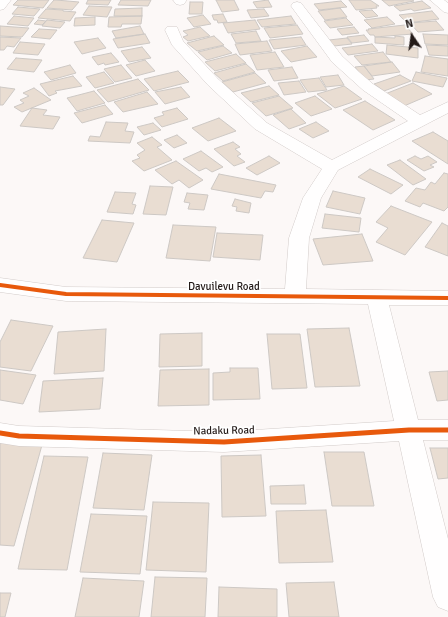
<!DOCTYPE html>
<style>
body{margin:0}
#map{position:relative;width:448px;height:617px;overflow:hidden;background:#fcf8f7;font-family:Signika,sans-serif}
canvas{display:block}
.north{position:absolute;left:392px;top:16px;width:40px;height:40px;-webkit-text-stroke:3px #fff;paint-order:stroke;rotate:347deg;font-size:11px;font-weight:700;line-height:16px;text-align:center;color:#231a18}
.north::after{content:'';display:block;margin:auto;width:14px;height:18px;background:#231a18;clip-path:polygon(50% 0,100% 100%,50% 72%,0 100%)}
</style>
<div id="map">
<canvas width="448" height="617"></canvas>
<div class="north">N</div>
</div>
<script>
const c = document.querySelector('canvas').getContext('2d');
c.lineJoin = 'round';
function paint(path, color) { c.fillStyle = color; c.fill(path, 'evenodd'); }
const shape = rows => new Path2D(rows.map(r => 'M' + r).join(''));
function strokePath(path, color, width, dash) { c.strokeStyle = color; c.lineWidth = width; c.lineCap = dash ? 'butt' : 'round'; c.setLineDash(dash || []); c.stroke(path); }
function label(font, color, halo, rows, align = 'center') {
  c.font = font + ' Signika,sans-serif'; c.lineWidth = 3.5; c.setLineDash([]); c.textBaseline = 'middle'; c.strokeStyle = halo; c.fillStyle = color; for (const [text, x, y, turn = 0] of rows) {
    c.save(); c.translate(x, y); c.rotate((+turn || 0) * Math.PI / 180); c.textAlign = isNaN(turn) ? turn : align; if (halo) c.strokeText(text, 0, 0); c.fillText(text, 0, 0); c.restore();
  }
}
const building = shape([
 [18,0,49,0,43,8,13,5,18,0],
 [54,0,56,0,79,2,72,10,47,8,54,0],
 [88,0,111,0,108,5,86,4,88,0],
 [121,0,151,0,148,6,118,5,121,0],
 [216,0,234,0,239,10,222,12,216,0],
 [268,0,272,7,257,8,253,2,268,0],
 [349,0,370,0,379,6,376,6,377,8,356,10,349,0],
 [382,0,412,0,414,1,389,6,382,0],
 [341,1,347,7,319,10,314,4,341,1],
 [422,1,431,8,414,11,411,9,400,11,394,6,422,1],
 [190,2,203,2,202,14,189,14,190,2],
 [89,6,112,7,107,17,83,15,89,6],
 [18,7,40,9,34,16,12,14,18,7],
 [142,8,142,16,114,16,115,9,142,8],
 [340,8,347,17,325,20,318,11,340,8],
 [46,9,63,10,63,11,76,12,70,21,38,18,46,9],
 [264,9,269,16,251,18,247,10,264,9],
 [372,10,378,16,366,18,359,11,372,10],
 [432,11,439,19,407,23,399,15,432,11],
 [223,14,227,22,218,23,217,20,214,20,212,15,223,14],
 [203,15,211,24,194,27,187,18,203,15],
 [14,16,34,18,28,26,7,24,14,16],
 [142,16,141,24,122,24,121,27,108,27,109,17,142,16],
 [291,16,296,24,262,27,257,20,291,16],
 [95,17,95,25,74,26,75,18,95,17],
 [387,17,395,24,372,28,364,20,387,17],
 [346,18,353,25,330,28,324,21,346,18],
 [38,20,46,21,42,25,34,24,38,20],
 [47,20,65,22,60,28,42,26,47,20],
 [255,20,260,29,228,33,223,23,255,20],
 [436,21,444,30,418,32,410,23,436,21],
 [297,25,303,34,270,38,264,28,297,25],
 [405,25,413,34,375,37,374,35,370,35,366,30,369,30,368,29,405,25],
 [0,26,29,28,22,37,0,36,0,26],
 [140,26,144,34,116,38,112,31,140,26],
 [200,27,210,36,188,41,183,37,188,35,183,31,200,27],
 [354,27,359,33,342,35,337,29,354,27],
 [39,29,57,30,50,39,31,37,39,29],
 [256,31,261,41,236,43,231,34,256,31],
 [145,34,150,43,118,48,113,39,145,34],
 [423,34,448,35,448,45,425,44,423,34],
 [364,35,369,41,352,43,347,37,364,35],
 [214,36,224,45,197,51,187,43,214,36],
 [395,36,404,37,404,45,375,43,375,37,395,38,395,36],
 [0,37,21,38,14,47,7,46,4,50,0,50,0,37],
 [301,37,306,45,274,49,269,40,301,37],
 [98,38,106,48,82,54,74,42,98,38],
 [347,38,352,44,334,46,329,40,347,38],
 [267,41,272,51,240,55,235,44,267,41],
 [20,42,45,44,38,55,13,53,20,42],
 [372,44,378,51,348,55,342,48,372,44],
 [387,45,418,48,418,58,386,54,387,45],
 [426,45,448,46,448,56,429,55,426,45],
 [223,46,232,53,207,60,198,52,223,46],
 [307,46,317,57,291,62,281,51,307,46],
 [142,47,151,58,129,62,121,51,142,47],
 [275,52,284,67,257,70,250,55,275,52],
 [383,52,391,62,362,65,354,56,383,52],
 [111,53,119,62,105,65,104,63,98,65,92,57,111,53],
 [236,54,246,63,215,71,205,62,236,54],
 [425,56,448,59,448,76,421,72,425,56],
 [16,58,42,60,34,72,7,69,16,58],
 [145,60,155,71,136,76,126,65,145,60],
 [392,62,400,72,372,76,364,66,392,62],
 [246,64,255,72,223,81,214,73,246,64],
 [70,65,76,73,51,80,44,72,70,65],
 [121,65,132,78,115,82,104,69,121,65],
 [364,66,374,79,365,80,355,67,364,66],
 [292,67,298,78,274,81,268,70,292,67],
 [178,71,189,82,154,91,144,79,178,71],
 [104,72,114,83,95,88,86,77,104,72],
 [416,72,447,78,443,87,412,81,416,72],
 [255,73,266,83,233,92,222,82,255,73],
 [338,75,344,85,326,87,320,77,338,75],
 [400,75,411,81,384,91,374,84,400,75],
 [73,76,82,86,55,91,57,93,49,96,40,84,73,76],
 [319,78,327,90,308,92,300,80,319,78],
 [138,79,149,90,108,102,97,90,138,79],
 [299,81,306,92,284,95,278,83,299,81],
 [413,83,432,94,404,106,385,94,413,83],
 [269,86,279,95,251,102,241,93,269,86],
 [344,86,362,99,335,108,317,94,344,86],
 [0,87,15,89,3,105,0,105,0,87],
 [181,87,190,97,165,104,155,92,181,87],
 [34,88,51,100,22,112,14,107,24,103,20,100,29,96,23,93,34,88],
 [94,91,105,103,77,111,67,98,94,91],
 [147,92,158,104,123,112,114,102,147,92],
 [279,96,293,108,266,116,252,103,279,96],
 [315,96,332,109,311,116,295,103,315,96],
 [365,101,395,120,373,130,343,110,365,101],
 [105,105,113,114,82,123,74,113,105,105],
 [32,108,47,110,43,115,60,117,53,129,20,126,32,108],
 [177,108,188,119,162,127,154,118,164,115,162,112,177,108],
 [291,109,306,123,289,129,273,115,291,109],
 [219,118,236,131,208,141,192,128,219,118],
 [106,122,128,123,125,131,134,132,130,143,88,141,90,136,100,137,106,122],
 [316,122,329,131,313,138,299,129,316,122],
 [153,123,161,130,144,135,137,127,153,123],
 [433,132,448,141,448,164,412,141,433,132],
 [177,135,187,143,174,148,164,140,177,135],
 [152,137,162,145,157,147,172,160,144,171,132,161,140,158,137,155,145,150,137,143,152,137],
 [233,142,240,147,235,149,241,154,237,156,245,162,234,166,214,149,233,142],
 [201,151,223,167,212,172,206,168,199,171,183,159,201,151],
 [269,156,280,163,257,175,246,168,269,156],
 [415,156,421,159,428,156,437,162,430,165,434,167,424,171,407,160,415,156],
 [400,160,426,179,413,185,387,165,400,160],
 [176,161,203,180,189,188,179,180,172,184,155,170,176,161],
 [370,169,403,185,391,194,358,177,370,169],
 [444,173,448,174,448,207,444,211,423,203,420,207,405,201,416,188,425,190,431,182,435,184,444,173],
 [219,174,276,185,273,192,265,191,261,198,211,189,219,174],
 [150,186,173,187,166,215,143,214,150,186],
 [333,191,365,198,360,214,326,207,333,191],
 [115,192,136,193,132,204,136,205,133,214,107,212,115,192],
 [187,193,208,195,204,210,188,209,190,203,184,202,187,193],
 [235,199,251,203,249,213,236,211,237,207,232,206,235,199],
 [391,206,432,222,405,255,376,242,388,228,376,222,391,206],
 [325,214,361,218,359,232,322,228,325,214],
 [102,220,134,223,117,262,83,258,102,220],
 [442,223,448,226,448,256,425,247,442,223],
 [173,225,216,227,210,261,166,258,173,225],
 [217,233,263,235,260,260,213,257,217,233],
 [362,234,373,261,323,265,313,239,362,234],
 [11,320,53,326,31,371,0,367,0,342,11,320],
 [349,328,360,386,315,387,307,329,349,328],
 [106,329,104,371,54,374,58,332,106,329],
 [202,333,202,366,159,367,160,334,202,333],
 [267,334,300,334,307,388,272,389,267,334],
 [230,368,258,368,260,399,213,400,213,373,230,372,230,368],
 [209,369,209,405,158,406,160,370,209,369],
 [0,370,36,375,23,404,0,400,0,370],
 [448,371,448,400,437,401,429,372,448,371],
 [103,378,100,409,39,412,43,381,103,378],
 [0,443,42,445,14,546,0,545,0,443],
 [430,448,448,448,448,478,438,479,430,448],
 [324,452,364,452,374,506,332,506,324,452],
 [103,453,152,455,144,510,93,508,103,453],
 [261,455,266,516,222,517,221,456,261,455],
 [44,456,88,457,67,570,18,569,44,456],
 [304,485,306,504,271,504,270,486,304,485],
 [153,502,209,503,206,572,146,570,153,502],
 [326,510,333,562,279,563,276,511,326,510],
 [91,514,147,516,140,574,80,572,91,514],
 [155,577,207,578,205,617,151,617,155,577],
 [83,578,144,581,139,617,75,617,83,578],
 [334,582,339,617,289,617,286,583,334,582],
 [219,587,277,589,277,617,218,617,219,587],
 [0,593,11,593,5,617,0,617,0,593]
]);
paint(building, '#e9ddd2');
strokePath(building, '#cdc8c4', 1);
const minor = shape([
 [0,0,11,0,4,9,0,10,0,0],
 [173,0,186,0,186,1,184,4,180,5,176,4,173,0],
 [430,0,444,0,448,3,448,13,444,12,430,0],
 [297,2,301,3,342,56,359,72,373,84,420,115,448,102,448,113,338,170,321,198,309,238,306,289,448,291,448,305,389,305,418,420,448,420,448,440,423,440,448,539,448,611,438,607,433,597,399,441,224,452,19,446,0,443,0,423,19,426,224,432,394,421,368,304,66,301,0,292,0,278,66,287,285,289,289,238,303,198,322,169,255,129,208,85,172,45,165,30,167,27,177,27,183,41,218,79,267,123,332,160,408,121,363,90,332,62,291,6,293,3,297,2]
]);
strokePath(minor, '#d2cbc9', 1);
paint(minor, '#fffefe');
strokePath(shape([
 [0,285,66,294,448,298]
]), '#e8590c', 4);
strokePath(shape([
 [0,433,19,436,224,442,409,430,448,430]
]), '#e8590c', 5);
label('11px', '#231a18', '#fff', [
 ["Davuilevu Road",224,287],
 ["Nadaku Road",224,431,-1]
]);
</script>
